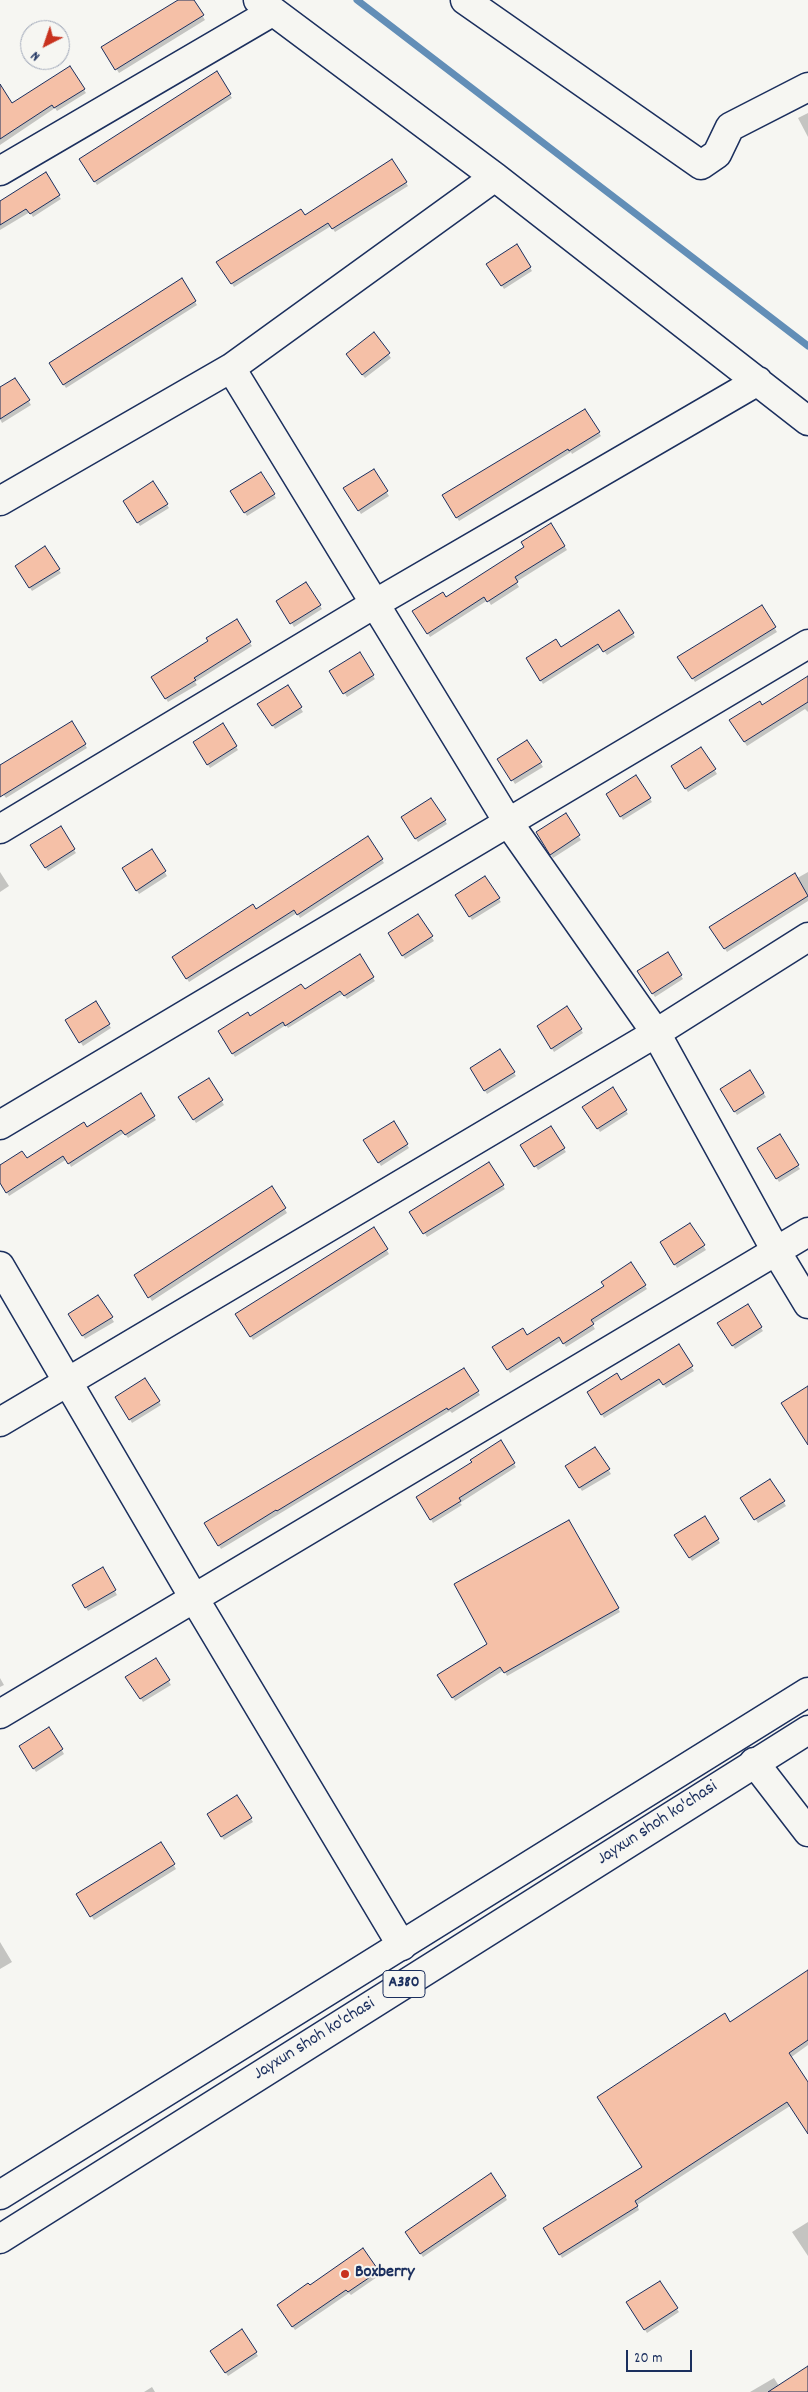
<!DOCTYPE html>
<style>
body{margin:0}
#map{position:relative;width:808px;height:2392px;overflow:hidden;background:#f6f6f2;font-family:Dekko,sans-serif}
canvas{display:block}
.north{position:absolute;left:20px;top:20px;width:50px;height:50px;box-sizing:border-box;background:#f6f6f2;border:1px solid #9ea6b7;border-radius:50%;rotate:221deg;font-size:14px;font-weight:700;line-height:20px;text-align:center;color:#1b2f5e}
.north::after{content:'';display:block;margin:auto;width:18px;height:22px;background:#c8321e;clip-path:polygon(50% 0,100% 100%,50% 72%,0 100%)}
.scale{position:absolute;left:626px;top:2350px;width:66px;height:22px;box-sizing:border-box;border:2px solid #1b2f5e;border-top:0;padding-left:6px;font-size:15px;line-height:18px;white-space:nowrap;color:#1b2f5e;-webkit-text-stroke:4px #f6f6f2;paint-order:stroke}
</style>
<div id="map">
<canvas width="808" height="2392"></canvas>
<div class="north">N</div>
<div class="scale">20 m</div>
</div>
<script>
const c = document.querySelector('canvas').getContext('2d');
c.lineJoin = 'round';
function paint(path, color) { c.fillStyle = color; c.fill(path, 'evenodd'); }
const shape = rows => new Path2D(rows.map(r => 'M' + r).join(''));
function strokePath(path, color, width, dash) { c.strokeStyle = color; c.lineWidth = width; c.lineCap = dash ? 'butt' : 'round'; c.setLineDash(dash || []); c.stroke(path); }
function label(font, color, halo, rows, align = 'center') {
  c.font = font + ' Dekko,sans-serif'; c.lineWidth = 4; c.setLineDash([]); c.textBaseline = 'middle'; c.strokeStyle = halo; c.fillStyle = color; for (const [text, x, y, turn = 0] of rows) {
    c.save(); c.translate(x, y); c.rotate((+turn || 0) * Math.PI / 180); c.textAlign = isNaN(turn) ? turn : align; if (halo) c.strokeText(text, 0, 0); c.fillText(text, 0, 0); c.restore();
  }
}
paint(shape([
 [180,0,193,0,205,20,119,73,103,48],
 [70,68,86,93,57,111,55,108,0,145,0,109,12,105],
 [216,73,232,98,97,185,81,160],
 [808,113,808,137,798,118],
 [392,161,408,186,335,232,331,226,234,287,218,262,304,217],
 [45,174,61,199,33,217,30,212,0,230,0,202],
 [517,246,532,271,504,289,488,264],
 [181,280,197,305,66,388,50,363],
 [374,334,391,358,365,378,349,358],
 [15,379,31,405,2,423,0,419,0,389],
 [585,411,601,436,572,454,571,452,459,521,443,495],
 [373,471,389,496,361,514,345,489],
 [260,473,276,498,247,516,232,491],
 [153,483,169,508,140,526,124,501],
 [551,525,567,550,516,582,519,587,491,605,488,600,430,637,414,611,446,598,525,547],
 [44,548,61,573,32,591,16,566],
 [306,584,322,609,294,627,278,601],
 [761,606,777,632,695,682,679,657],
 [619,612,635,637,607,655,601,647,543,684,527,659,561,649],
 [236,621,252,646,195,682,197,685,168,702,153,677,209,641],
 [359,654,375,679,347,697,331,672],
 [808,678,808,712,805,709,747,746,731,721,762,706],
 [287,686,303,712,275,729,259,704],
 [72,723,87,748,6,798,0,790,0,767],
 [223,725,238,750,210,768,194,743],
 [527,741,543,767,515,784,499,759],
 [701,748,717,774,688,792,672,767],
 [636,777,652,802,623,820,608,795],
 [431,799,447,824,418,842,402,817],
 [566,815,581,840,553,858,537,833],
 [60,828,76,853,48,871,32,846],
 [368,838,384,863,300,918,297,913,189,982,173,957,255,911],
 [152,850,167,876,139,894,123,868],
 [0,872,9,886,0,892],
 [808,872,808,901,727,952,711,927],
 [485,877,501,902,472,920,457,895],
 [418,916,434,941,405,959,389,933],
 [667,954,683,979,655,997,639,972],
 [359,956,375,981,347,999,343,994,288,1028,286,1025,235,1057,219,1032,304,991],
 [95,1003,111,1028,83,1046,67,1021],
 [567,1008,583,1033,554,1052,538,1026],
 [500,1051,516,1076,487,1094,471,1069],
 [750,1072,766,1097,737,1115,721,1090],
 [209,1079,224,1105,196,1123,180,1097],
 [612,1089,628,1114,600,1132,584,1107],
 [140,1095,156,1120,128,1138,124,1133,71,1167,67,1159,9,1196,0,1181,0,1166,27,1160,87,1129],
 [393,1123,409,1148,381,1166,365,1141],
 [550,1127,566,1152,538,1170,522,1145],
 [779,1136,800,1169,779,1182,759,1149],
 [489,1164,505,1189,427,1237,411,1212],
 [272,1187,287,1213,152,1301,136,1275],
 [690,1225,706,1250,677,1268,662,1242],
 [374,1229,389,1254,253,1340,237,1314],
 [631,1264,647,1289,592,1324,595,1329,566,1347,562,1340,510,1373,494,1347,527,1336,605,1287],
 [98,1296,114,1322,85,1339,69,1314],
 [747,1306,763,1331,735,1349,719,1324],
 [678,1345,694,1371,666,1388,662,1382,604,1418,589,1393,621,1382],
 [464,1370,480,1395,452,1413,450,1411,221,1549,205,1524],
 [145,1380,161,1405,132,1423,117,1397],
 [500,1442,516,1467,460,1503,462,1505,433,1523,418,1498,473,1463],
 [595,1448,611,1474,582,1491,566,1466],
 [770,1480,786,1506,758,1523,742,1498],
 [704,1518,720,1543,692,1561,676,1536],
 [569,1522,620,1612,507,1676,504,1670,455,1701,439,1676,489,1644],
 [103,1569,117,1595,88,1611,74,1585],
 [155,1659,171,1685,143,1702,127,1677],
 [0,1678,4,1685,0,1687],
 [49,1728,64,1754,36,1772,20,1746],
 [237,1797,253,1822,224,1840,208,1815],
 [161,1844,176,1869,94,1920,78,1895],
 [0,1942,12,1962,0,1969],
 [808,1971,808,2045,790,2058,808,2085,808,2132,790,2106,637,2205,639,2210,562,2258,545,2229,644,2168,730,2023],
 [505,2196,507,2200,423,2257,409,2236],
 [808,2222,808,2256,792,2232],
 [378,2271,380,2275,351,2295,349,2293,295,2330,280,2309,309,2287],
 [659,2282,679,2312,647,2333,628,2303],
 [256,2353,258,2356,228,2376,214,2355],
 [808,2368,808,2392,750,2392,774,2378,779,2386],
 [152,2387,155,2392,144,2392]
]), '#0003');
strokePath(shape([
 [357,0,808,346]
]), '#628eb7', 7);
const building = shape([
 [178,0,194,0,204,15,115,70,101,47,178,0],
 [70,66,85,89,54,108,52,105,0,139,0,84,12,103,70,66],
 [217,71,231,94,94,182,79,159,217,71],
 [392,159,407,182,332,229,328,223,231,284,216,262,301,209,305,215,392,159],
 [46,172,60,195,30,214,26,209,0,225,0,201,46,172],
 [517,244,531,267,501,286,486,264,517,244],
 [182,278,196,301,63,385,49,363,182,278],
 [374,332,390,353,362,375,346,354,374,332],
 [15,378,30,400,0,419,0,387,15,378],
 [585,409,600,432,569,451,568,449,456,518,442,495,585,409],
 [374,469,388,491,358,511,343,488,374,469],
 [261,472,275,494,244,513,230,491,261,472],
 [153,481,168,504,137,523,123,501,153,481],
 [551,523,565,546,515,577,518,582,487,602,484,597,427,634,412,611,443,592,446,597,524,547,521,542,551,523],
 [45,546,60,569,29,588,15,566,45,546],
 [306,582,321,605,290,624,276,601,306,582],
 [762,605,776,627,692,679,677,657,762,605],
 [619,610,634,633,603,652,598,644,540,681,526,658,556,639,561,647,619,610],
 [237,619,251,642,194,678,196,680,165,699,151,677,208,641,206,638,237,619],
 [360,652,374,675,343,694,329,671,360,652],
 [808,676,808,702,744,742,729,720,760,701,762,705,808,676],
 [288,685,302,707,272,726,257,704,288,685],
 [72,721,86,744,0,797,0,765,72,721],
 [223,723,237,746,207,765,193,742,223,723],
 [527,740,542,762,511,781,497,759,527,740],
 [701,747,716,769,685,789,671,766,701,747],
 [636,775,651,798,620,817,606,794,636,775],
 [431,798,446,820,415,839,401,817,431,798],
 [566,813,580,835,550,855,536,832,566,813],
 [61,826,75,849,45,868,30,845,61,826],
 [368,836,383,859,297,915,294,910,186,979,172,957,253,904,256,909,368,836],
 [152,849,166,871,136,891,122,868,152,849],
 [795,873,808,896,724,949,709,927,795,873],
 [485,876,500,898,469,917,455,895,485,876],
 [418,914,433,936,402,956,388,933,418,914],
 [668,952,682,975,652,994,637,971,668,952],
 [360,954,374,977,344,996,340,991,285,1026,283,1022,232,1054,218,1031,248,1012,250,1016,301,984,305,989,360,954],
 [96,1001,110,1024,79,1043,65,1020,96,1001],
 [567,1006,582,1029,551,1049,537,1026,567,1006],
 [500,1049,515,1072,484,1091,470,1068,500,1049],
 [750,1070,764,1093,734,1112,720,1089,750,1070],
 [209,1078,223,1100,193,1120,178,1097,209,1078],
 [613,1087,627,1110,597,1129,582,1107,613,1087],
 [141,1093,155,1116,125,1135,121,1130,68,1164,63,1156,6,1193,0,1183,0,1165,22,1151,27,1158,84,1122,87,1127,141,1093],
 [394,1121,408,1144,378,1163,363,1140,394,1121],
 [551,1126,565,1148,534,1167,520,1145,551,1126],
 [780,1134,799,1165,776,1179,757,1148,780,1134],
 [489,1162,504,1185,423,1234,409,1212,489,1162],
 [272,1186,286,1208,148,1298,134,1275,272,1186],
 [690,1223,705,1245,674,1265,660,1242,690,1223],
 [374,1227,388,1249,250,1337,235,1314,374,1227],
 [631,1262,646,1285,591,1320,594,1324,563,1344,559,1337,507,1370,492,1347,523,1328,527,1335,604,1286,601,1282,631,1262],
 [98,1295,113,1317,82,1336,68,1314,98,1295],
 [748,1304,762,1327,732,1346,717,1323,748,1304],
 [679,1344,693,1366,663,1385,659,1379,601,1415,587,1392,617,1373,621,1380,679,1344],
 [464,1368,479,1391,448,1410,447,1408,277,1511,276,1510,218,1546,204,1523,464,1368],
 [145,1378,160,1401,129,1420,115,1397,145,1378],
 [808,1386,808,1445,781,1403,808,1386],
 [501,1440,515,1463,459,1498,461,1501,430,1520,416,1497,472,1462,470,1460,501,1440],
 [595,1447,610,1469,579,1488,565,1466,595,1447],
 [770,1479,785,1501,754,1520,740,1498,770,1479],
 [705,1516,719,1539,689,1558,674,1535,705,1516],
 [569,1520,619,1608,504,1673,500,1667,452,1698,437,1675,487,1644,454,1584,569,1520],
 [103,1567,116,1590,85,1608,72,1585,103,1567],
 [156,1658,170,1680,140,1699,125,1677,156,1658],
 [49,1727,63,1749,33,1769,19,1746,49,1727],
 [237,1795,252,1818,221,1837,207,1814,237,1795],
 [161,1842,175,1864,90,1917,76,1894,161,1842],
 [808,1970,808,2040,789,2053,808,2082,808,2134,787,2102,635,2201,638,2206,559,2255,543,2228,642,2167,597,2097,725,2013,730,2022,808,1970],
 [491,2173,506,2196,420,2254,405,2232,491,2173],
 [363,2248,379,2271,348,2292,346,2290,292,2327,277,2305,308,2283,310,2285,363,2248],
 [660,2281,678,2308,644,2330,626,2302,660,2281],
 [242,2329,257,2352,225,2373,210,2351,242,2329],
 [808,2366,808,2392,768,2392,808,2366]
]);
paint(building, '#f5c0a7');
strokePath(building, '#1b2f5e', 1);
const minor = shape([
 [258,0,495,177,808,421],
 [465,0,701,165,717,154,730,127,808,87],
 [0,171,272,12],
 [231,368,508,822,656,1033,776,1251,808,1304],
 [0,501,231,368,495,177],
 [0,829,376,603,758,381],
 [0,1125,808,644],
 [0,1266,194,1598,402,1946],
 [0,1422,656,1033,808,937],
 [0,1714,808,1232],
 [754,1762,808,1832]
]);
const highway = shape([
 [0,2195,808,1692],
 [0,2239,808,1730]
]);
strokePath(minor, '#1b2f5e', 31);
strokePath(highway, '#1b2f5e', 31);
strokePath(minor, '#f6f6f2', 28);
strokePath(highway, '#f6f6f2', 28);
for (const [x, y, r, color] of [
 [345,2274,5,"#c8321e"]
]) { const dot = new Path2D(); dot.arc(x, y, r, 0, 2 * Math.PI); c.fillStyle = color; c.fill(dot); strokePath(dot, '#f6f6f2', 2); }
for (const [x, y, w] of [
 [404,1984,42]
]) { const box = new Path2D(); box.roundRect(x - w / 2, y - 13.5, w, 27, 4); c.fillStyle = '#f6f6f2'; c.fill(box); strokePath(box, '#1b2f5e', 1); }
label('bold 16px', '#1b2f5e', null, [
 ["A380",404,1984]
]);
label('18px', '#1b2f5e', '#f6f6f2', [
 ["Jayxun shoh ko'chasi",658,1824,-33],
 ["Jayxun shoh ko'chasi",315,2040,-32]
]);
label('bold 18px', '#1b2f5e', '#f6f6f2', [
 ["Boxberry",355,2274]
], 'left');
</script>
